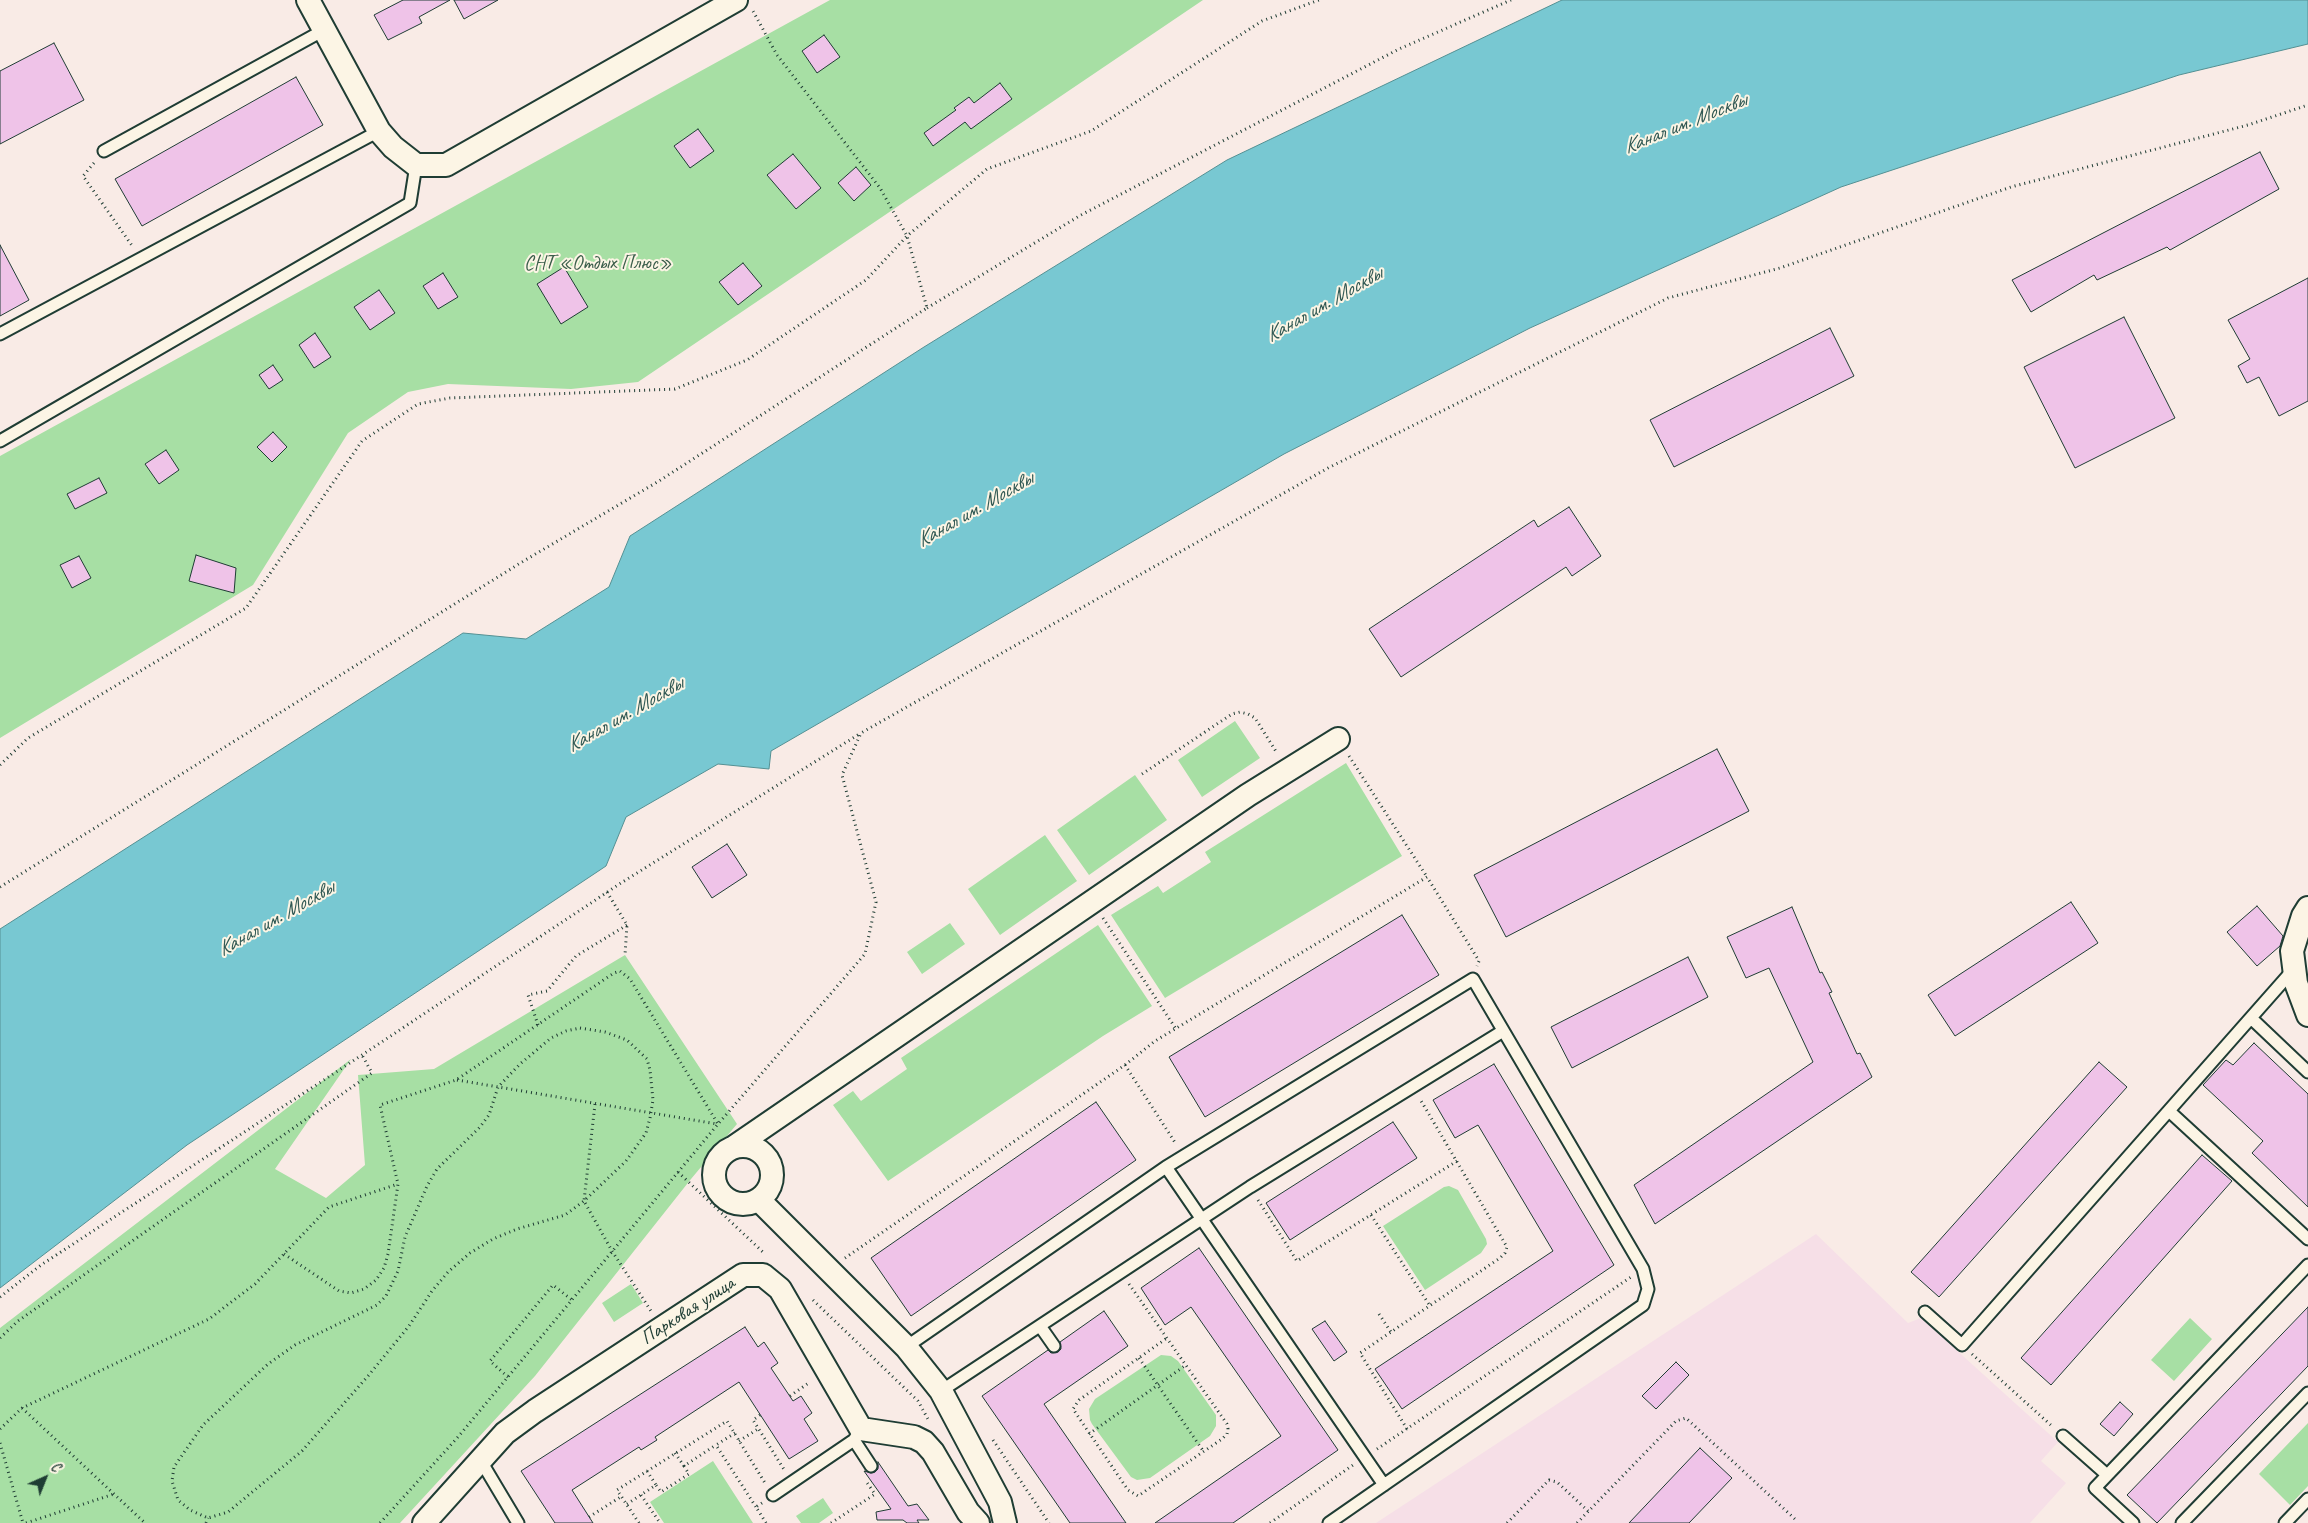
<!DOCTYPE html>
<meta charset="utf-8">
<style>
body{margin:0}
#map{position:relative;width:2308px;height:1523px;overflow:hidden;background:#f9ebe6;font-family:Caveat,sans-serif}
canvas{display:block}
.north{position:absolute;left:20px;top:1453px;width:50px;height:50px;-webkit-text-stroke:4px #fcf5e5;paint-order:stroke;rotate:44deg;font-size:14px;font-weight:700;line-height:20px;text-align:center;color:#1f3d34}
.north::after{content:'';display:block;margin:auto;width:18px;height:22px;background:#1f3d34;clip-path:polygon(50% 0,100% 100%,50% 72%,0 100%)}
</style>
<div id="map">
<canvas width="2308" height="1523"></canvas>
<div class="north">С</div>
</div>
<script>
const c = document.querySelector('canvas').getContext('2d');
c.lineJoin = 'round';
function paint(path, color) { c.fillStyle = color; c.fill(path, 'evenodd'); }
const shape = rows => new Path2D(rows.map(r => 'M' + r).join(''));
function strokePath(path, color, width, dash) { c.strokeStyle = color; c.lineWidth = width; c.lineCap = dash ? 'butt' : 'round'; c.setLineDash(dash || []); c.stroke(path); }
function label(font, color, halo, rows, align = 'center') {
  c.font = font + ' Caveat,sans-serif'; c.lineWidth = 4; c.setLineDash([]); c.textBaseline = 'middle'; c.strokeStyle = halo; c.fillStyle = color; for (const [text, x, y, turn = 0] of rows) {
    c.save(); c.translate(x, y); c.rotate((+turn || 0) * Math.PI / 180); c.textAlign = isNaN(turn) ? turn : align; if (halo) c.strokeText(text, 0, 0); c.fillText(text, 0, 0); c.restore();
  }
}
paint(shape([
 [1816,1234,1908,1323,1921,1318,2058,1442,2041,1461,2066,1483,2030,1523,1376,1523]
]), '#f6dfe7');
paint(shape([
 [830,0,1203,0,638,382,571,389,448,384,408,392,348,433,253,585,0,738,0,456],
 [1235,721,1260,758,1202,797,1178,760],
 [1346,763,1402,856,1165,998,1111,915,1158,886,1163,893,1211,862,1205,852],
 [1135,775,1167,820,1089,875,1057,830],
 [1045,835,1077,881,1000,935,968,889],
 [950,923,965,944,922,974,907,952],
 [1098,925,1152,1006,1103,1036,888,1181,833,1105,853,1091,861,1101,907,1069,901,1058],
 [625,955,737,1124,691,1179,535,1376,400,1523,0,1523,0,1328,351,1059,275,1169,326,1198,365,1165,358,1075,434,1069],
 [1449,1186,1458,1190,1486,1239,1487,1244,1481,1253,1425,1290,1383,1226,1444,1187],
 [631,1284,643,1303,614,1322,602,1303],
 [2190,1318,2212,1339,2174,1381,2151,1360],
 [1161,1355,1171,1356,1178,1361,1216,1415,1216,1426,1210,1436,1150,1478,1137,1480,1131,1477,1092,1424,1090,1420,1089,1409,1095,1399],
 [2308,1423,2308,1486,2290,1505,2259,1474],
 [713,1461,753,1523,664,1523,650,1502],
 [823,1498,833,1513,819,1523,801,1523,796,1516]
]), '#a7dfa4');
const water = shape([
 [1562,0,2308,0,2308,44,2179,75,1841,187,1530,328,1284,454,771,751,769,769,718,764,626,817,606,866,187,1145,0,1288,0,929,463,633,526,639,609,587,630,536,924,347,1227,160,1562,0]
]);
paint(water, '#78c8d2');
strokePath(water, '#549093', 1);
const building = shape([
 [403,0,450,0,419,17,422,23,388,40,374,15,403,0],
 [454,0,498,0,464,19,454,0],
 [824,35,840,57,817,73,802,51,824,35],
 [54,43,84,100,0,144,0,71,54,43],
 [296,77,323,125,142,226,115,179,296,77],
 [1000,83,1012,99,971,129,965,122,933,146,924,133,956,110,954,108,969,97,974,103,1000,83],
 [698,129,714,151,690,168,674,146,698,129],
 [2260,152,2279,189,2170,250,2167,247,2097,280,2094,275,2031,312,2012,280,2260,152],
 [793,154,821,188,796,209,767,175,793,154],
 [856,167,871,185,854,201,838,183,856,167],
 [0,245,29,300,0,316,0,245],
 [743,263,762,286,738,305,719,282,743,263],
 [564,267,588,307,561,324,537,284,564,267],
 [443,273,458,297,438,309,423,286,443,273],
 [2308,278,2308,401,2279,416,2259,377,2247,383,2238,366,2250,359,2228,320,2308,278],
 [379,290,395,313,370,330,354,307,379,290],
 [2124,317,2175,418,2075,468,2024,367,2124,317],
 [1830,328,1854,376,1674,467,1650,420,1830,328],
 [315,333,331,357,314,368,299,345,315,333],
 [273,365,283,380,269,389,259,375,273,365],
 [273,432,287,447,272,462,257,447,273,432],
 [166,450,179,470,159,484,145,464,166,450],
 [99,478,107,493,75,509,67,494,99,478],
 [1569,507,1601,556,1572,576,1566,567,1401,677,1369,629,1534,520,1538,527,1569,507],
 [196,555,236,568,234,593,189,581,196,555],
 [79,556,91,578,72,588,60,565,79,556],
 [1717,749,1749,811,1506,937,1474,875,1717,749],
 [727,844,747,875,712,898,692,867,727,844],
 [2071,902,2098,943,1955,1036,1928,995,2071,902],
 [2257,906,2283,936,2280,946,2257,966,2227,932,2257,906],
 [1792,907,1820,973,1822,972,1832,992,1829,993,1857,1054,1860,1053,1872,1077,1655,1224,1634,1185,1813,1062,1769,968,1746,978,1727,937,1792,907],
 [1402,915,1439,975,1205,1117,1169,1057,1402,915],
 [1688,957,1708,997,1572,1068,1551,1027,1688,957],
 [2254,1043,2308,1094,2308,1207,2252,1153,2263,1141,2203,1085,2226,1060,2233,1065,2254,1043],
 [2099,1062,2127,1087,1939,1297,1911,1272,2099,1062],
 [1494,1064,1614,1265,1402,1409,1375,1369,1553,1251,1478,1125,1455,1138,1433,1100,1494,1064],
 [1096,1102,1136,1160,911,1316,871,1258,1096,1102],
 [1393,1122,1417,1158,1290,1240,1266,1203,1393,1122],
 [2202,1155,2232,1181,2051,1385,2021,1358,2202,1155],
 [1199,1248,1338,1450,1233,1523,1155,1523,1281,1436,1191,1307,1165,1325,1141,1288,1199,1248],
 [2308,1307,2308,1366,2157,1523,2127,1495,2308,1307],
 [1104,1311,1128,1346,1044,1404,1126,1523,1070,1523,982,1396,1048,1350,1051,1353,1058,1352,1061,1349,1060,1342,1104,1311],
 [1325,1321,1347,1352,1334,1361,1312,1329,1325,1321],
 [745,1327,758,1347,764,1342,778,1363,771,1368,793,1401,801,1396,812,1413,804,1419,818,1441,789,1459,739,1382,655,1437,657,1440,641,1450,639,1447,572,1490,593,1523,555,1523,521,1471,745,1327],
 [1676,1362,1689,1375,1656,1409,1642,1396,1676,1362],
 [2120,1402,2133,1414,2114,1436,2100,1424,2120,1402],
 [1700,1448,1732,1478,1689,1523,1629,1523,1700,1448],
 [878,1462,908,1506,917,1504,929,1520,917,1520,919,1523,907,1523,903,1520,877,1520,876,1512,891,1509,864,1471,871,1473,875,1472,878,1469,878,1462]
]);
paint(building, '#efc3e8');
strokePath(building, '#1f3d34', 1);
const service = shape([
 [104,151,324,30],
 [0,334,379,131],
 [0,441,410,203,416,165],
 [2251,1018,2308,1072],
 [2169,1111,2308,1239],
 [1166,1167,1473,979,1643,1269,1648,1289,1643,1305,1329,1523],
 [1925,1312,1962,1345,2293,970],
 [1040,1326,1054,1346],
 [906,1347,1166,1167,1384,1485],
 [941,1391,1250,1187,1503,1031],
 [2063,1436,2106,1474],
 [854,1440,871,1466],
 [481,1461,518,1523],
 [773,1495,854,1440,861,1429],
 [2133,1523,2095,1488,2308,1265],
 [2182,1523,2308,1393],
 [2285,1523,2308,1499]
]);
const minor = shape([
 [308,0,379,131,393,147,416,165,446,165,736,0],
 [2308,908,2303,916,2292,951,2296,983,2308,1015],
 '714 1175a29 29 0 1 1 58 0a29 29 0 1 1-58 0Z',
 [734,1147,1248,795,1338,739],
 [759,1200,906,1347,941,1391,1000,1502,1005,1523],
 [424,1523,505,1433,535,1411,743,1275,763,1275,780,1289,861,1429,914,1437,924,1442,933,1452,968,1512,978,1523]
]);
strokePath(service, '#1f3d34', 15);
strokePath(minor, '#1f3d34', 26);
strokePath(shape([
 [94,163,83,176,133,247],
 [927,308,1081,215,1399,49,1511,0],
 [1349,756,1427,877],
 [0,765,28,738,246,608,362,441,418,404,450,398,675,389,747,360,866,280,907,236,987,169,1091,131,1262,21,1319,0],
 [1142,774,1232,714,1240,712,1248,714,1255,718,1277,753],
 [0,887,522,562,659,481,927,308,907,236,880,188,777,55,753,11],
 [607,892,627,925,625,955],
 [1103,918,1176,1029],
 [538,1025,528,995,547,991,576,956,627,925],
 [580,1028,605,1032,627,1040,647,1059,650,1070,653,1100,650,1118,646,1133,626,1161,584,1201,565,1215,517,1229,493,1239,470,1253,448,1272,432,1291,409,1326,368,1376,302,1451,228,1512,208,1518,190,1510,178,1500,172,1481,174,1467,203,1425,268,1364,295,1345,377,1305,386,1296,398,1271,405,1237,427,1186,437,1169,480,1127,489,1115,498,1087,520,1064,551,1038,566,1031,580,1028],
 [1125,1065,1155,1041,1427,877,1479,961,1477,966],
 [457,1080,717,1124],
 [595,1104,584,1201,612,1251,651,1311],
 [678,1172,765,1254],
 [1258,1200,1297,1261,1457,1161],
 [1371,1215,1430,1306],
 [284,1254,339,1291,351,1293,364,1289,376,1280,384,1268,388,1254,398,1184,380,1105,456,1080,614,973,620,971,630,979,718,1124],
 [845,1258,1125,1065,1176,1144],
 [1129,1284,1227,1424,1228,1429,1227,1434,1222,1439,1138,1496,1128,1490,1073,1409,1079,1400,1167,1338],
 [0,1297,41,1265,362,1055,621,883,861,733],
 [813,1300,918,1401,929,1421],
 [1379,1314,1391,1332],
 [0,1338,18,1321,372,1073,362,1055],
 [1972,1354,2053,1427],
 [1139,1358,1204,1452],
 [508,1377,490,1361,553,1285,572,1300],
 [790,1396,810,1382],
 [22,1408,145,1523],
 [760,1415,753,1420,785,1471],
 [0,1429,22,1408,209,1319,255,1284,329,1207,398,1184],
 [1407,1429,1360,1353,1500,1258,1505,1253,1507,1247,1420,1099],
 [735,1433,716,1445,756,1507],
 [1089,1434,1186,1365],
 [993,1440,1049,1523],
 [739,1441,758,1429],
 [0,1443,23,1523],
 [1377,1449,1631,1277],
 [675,1453,684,1466],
 [647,1471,656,1485],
 [641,1495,660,1523],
 [762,1503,756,1507,766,1523],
 [627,1504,656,1485,661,1492,689,1474,684,1466,716,1445],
 [589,1517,622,1496],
 [26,1523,114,1494],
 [206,1523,208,1518],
 [380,1523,458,1437,718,1124,865,954,876,902,842,775,861,733,1328,468,1668,298,1780,268,2011,187,2248,125,2308,105],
 [639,1523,617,1490,727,1421,765,1483],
 [831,1523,875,1494,865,1480],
 [1270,1523,1353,1465],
 [1507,1523,1549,1480,1557,1482,1588,1511],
 [1577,1523,1676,1421,1686,1418,1796,1520]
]), '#1f3d34', 3, [1, 4]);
strokePath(service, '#fcf5e5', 11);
strokePath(minor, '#fcf5e5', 22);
label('20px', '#3a5d4a', '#fcf5e5', [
 ["СНТ «Отдых Плюс»",598,264]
]);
label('20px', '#1f3d34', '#fcf5e5', [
 ["Парковая улица",688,1311,-33]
]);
label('italic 21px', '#315954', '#fcf5e5', [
 ["Канал им. Москвы",1685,124,-22],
 ["Канал им. Москвы",1324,305,-30],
 ["Канал им. Москвы",975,510,-30],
 ["Канал им. Москвы",625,715,-30],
 ["Канал им. Москвы",276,919,-30]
]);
</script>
